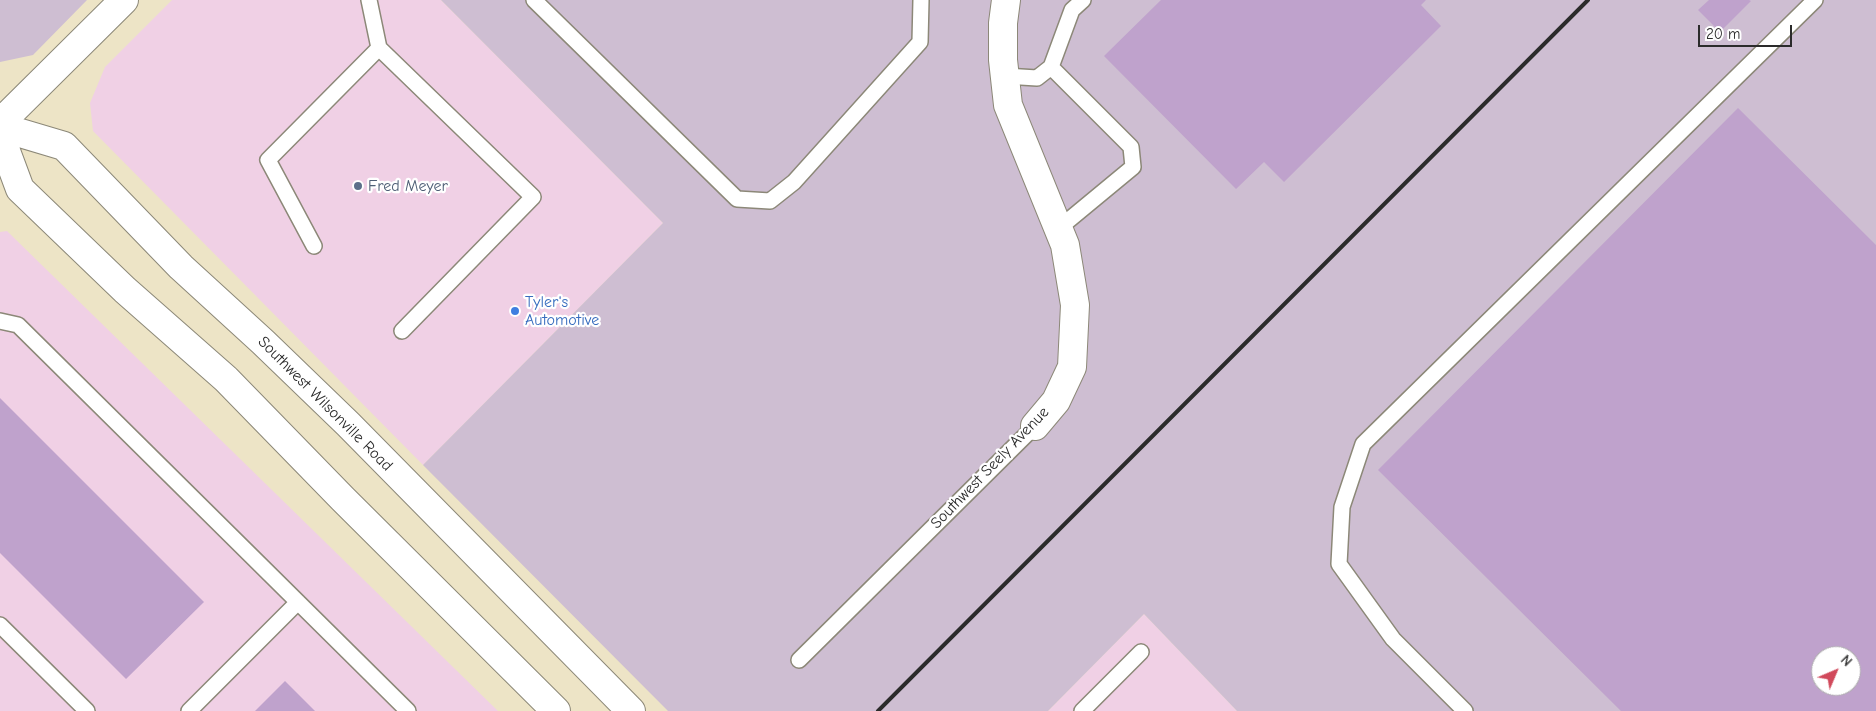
<!DOCTYPE html>
<style>
body{margin:0}
#map{position:relative;width:1876px;height:711px;overflow:hidden;background:#ede4c6;font-family:"Comic Neue",sans-serif}
canvas{display:block}
.north{position:absolute;left:1811px;top:646px;width:50px;height:50px;box-sizing:border-box;background:#fff;border:1px solid #aaa;border-radius:50%;rotate:45deg;font-size:14px;font-weight:700;line-height:20px;text-align:center;color:#2b2b2b}
.north::after{content:'';display:block;margin:auto;width:18px;height:22px;background:#d1495b;clip-path:polygon(50% 0,100% 100%,50% 72%,0 100%)}
.scale{position:absolute;left:1698px;top:25px;width:94px;height:22px;box-sizing:border-box;border:2px solid #2b2b2b;border-top:0;padding-left:6px;font-size:15px;line-height:18px;white-space:nowrap;color:#2b2b2b;-webkit-text-stroke:4px #fff;paint-order:stroke}
</style>
<div id="map">
<canvas width="1876" height="711"></canvas>
<div class="north">N</div>
<div class="scale">20 m</div>
</div>
<script>
const c = document.querySelector('canvas').getContext('2d');
c.lineJoin = 'round';
function paint(path, color) { c.fillStyle = color; c.fill(path, 'evenodd'); }
const shape = rows => new Path2D(rows.map(r => 'M' + r).join(''));
function strokePath(path, color, width, dash) { c.strokeStyle = color; c.lineWidth = width; c.lineCap = dash ? 'butt' : 'round'; c.setLineDash(dash || []); c.stroke(path); }
function label(font, color, halo, rows, align = 'center') {
  c.font = font + ' "Comic Neue",sans-serif'; c.lineWidth = 4.5; c.setLineDash([]); c.textBaseline = 'middle'; c.strokeStyle = halo; c.fillStyle = color; for (const [text, x, y, turn = 0] of rows) {
    c.save(); c.translate(x, y); c.rotate((+turn || 0) * Math.PI / 180); c.textAlign = isNaN(turn) ? turn : align; if (halo) c.strokeText(text, 0, 0); c.fillText(text, 0, 0); c.restore();
  }
}
paint(shape([
 [172,0,441,0,663,223,423,465,93,131,90,103,105,67],
 [7,231,498,711,0,711,0,232],
 [1144,614,1237,711,1048,711]
]), '#f0d0e5');
paint(shape([
 [0,0,87,0,33,55,0,62],
 [441,0,1876,0,1876,711,1237,711,1144,614,1048,711,668,711,423,465,663,223],
 [1821,656,1851,656,1851,686,1821,686]
]), '#cebed2');
paint(shape([
 [1161,0,1426,0,1421,5,1441,26,1284,182,1264,162,1236,189,1104,56],
 [1709,0,1749,0,1751,1,1720,32,1698,10],
 [1738,108,1876,245,1876,711,1621,711,1378,470],
 [1821,656,1851,656,1851,686,1821,686],
 [0,398,204,602,126,679,0,553],
 [285,681,315,711,255,711]
]), '#bfa2cc');
const lane = shape([
 [369,0,379,48,533,197,402,331],
 [534,0,737,199,770,201,794,182,920,42,921,0],
 [1051,67,1131,147,1133,167,1058,229],
 [1005,76,1037,78,1051,67,1072,10,1083,0],
 [314,246,268,160,379,48],
 [0,321,18,325,408,711],
 [0,625,87,711],
 [799,660,1035,426],
 [189,711,298,602],
 [1082,711,1141,652],
 [1465,711,1393,639,1339,564,1342,507,1363,444,1815,0]
]);
const street = shape([
 [1006,0,1003,23,1003,60,1008,105,1065,245,1075,305,1072,367,1056,401,1035,426]
]);
const secondary = shape([
 [0,123,124,0],
 [0,127,64,146,181,267,263,342,348,424,631,711],
 [0,135,20,189,125,290,226,379,343,499,556,711]
]);
strokePath(lane, '#8c8878', 18);
strokePath(street, '#8c8878', 30);
strokePath(secondary, '#8c8878', 30);
strokePath(lane, '#fff', 15);
strokePath(street, '#fff', 28);
strokePath(secondary, '#fff', 28);
strokePath(shape([
 [878,711,1588,0]
]), '#2b2b2b', 4);
for (const [x, y, r, color] of [
 [358,186,5,"#5c6f8a"],
 [515,311,5,"#3f7fe0"]
]) { const dot = new Path2D(); dot.arc(x, y, r, 0, 2 * Math.PI); c.fillStyle = color; c.fill(dot); strokePath(dot, '#fff', 2); }
label('16px', '#4e5e75', '#fff', [
 ["Fred Meyer",368,186]
], 'left');
label('16px', '#366cbe', '#fff', [
 ["Tyler's",525,302],
 ["Automotive",525,320]
], 'left');
label('16px', '#2b2b2b', '#fff', [
 ["Southwest Wilsonville Road",325,404,45],
 ["Southwest Seely Avenue",990,468,-46]
]);
</script>
